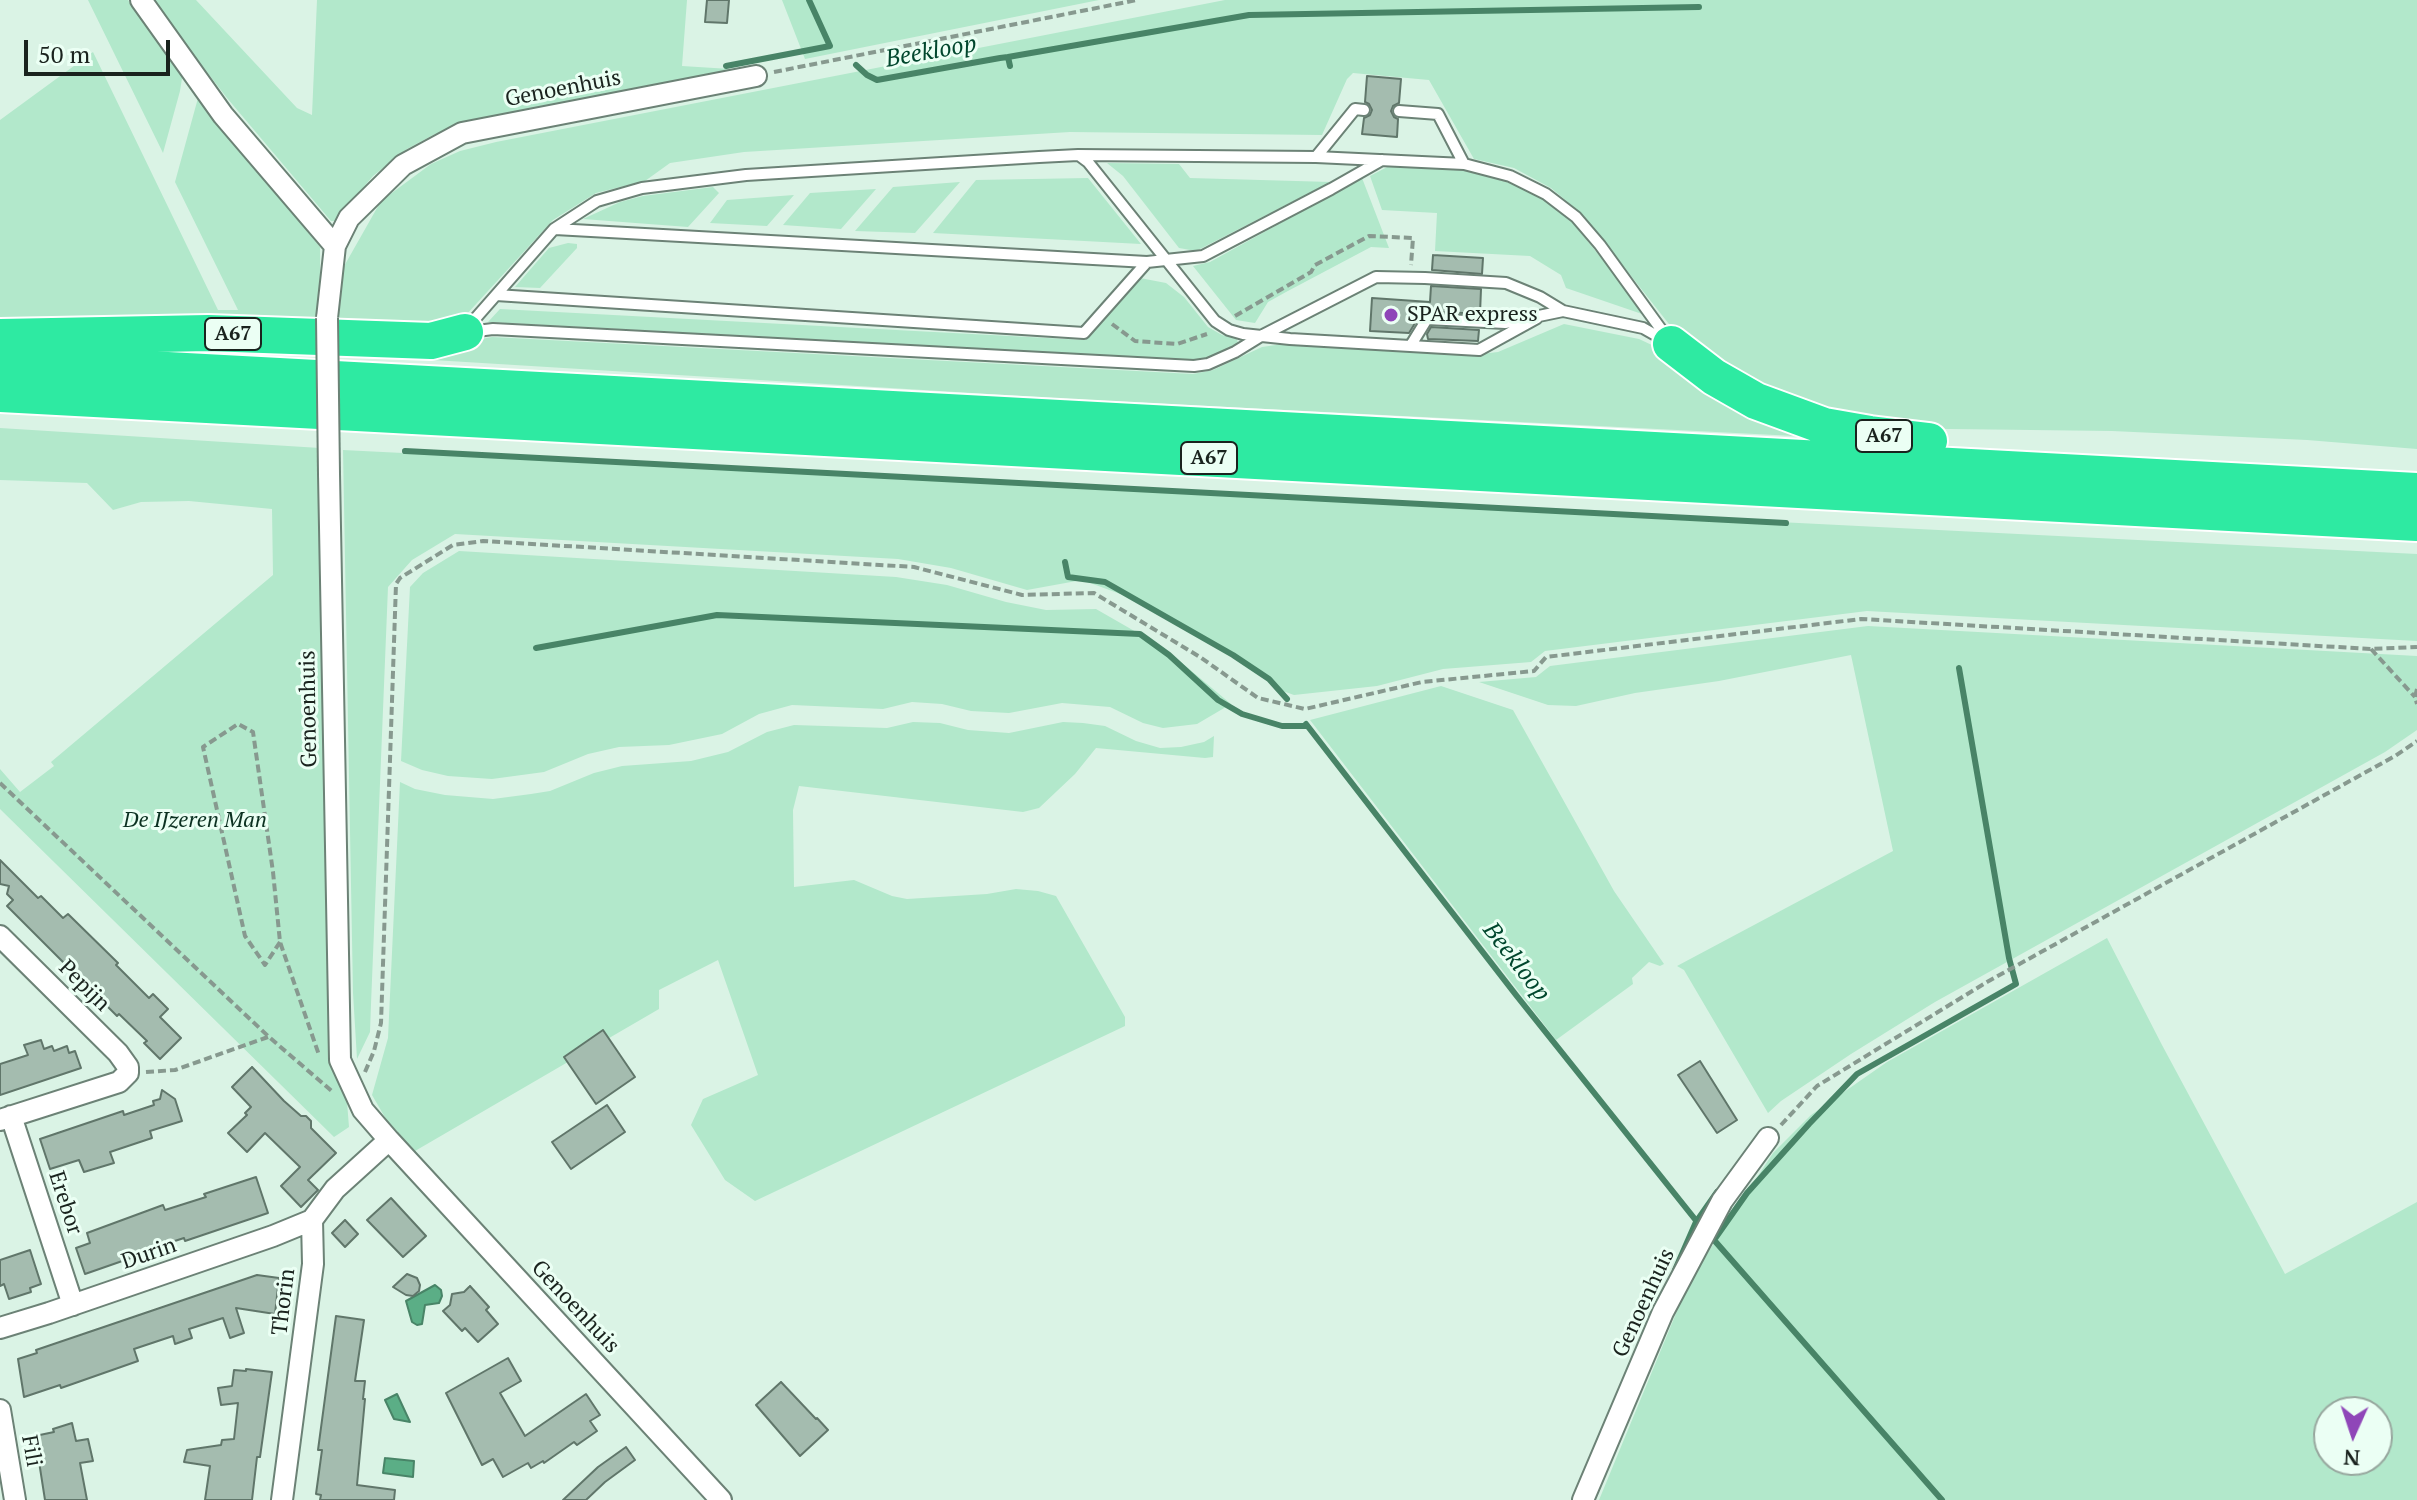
<!DOCTYPE html>
<style>
body{margin:0}
#map{position:relative;width:2417px;height:1500px;overflow:hidden;background:#daf3e5;font-family:"PT Serif",serif}
canvas{display:block}
.north{position:absolute;left:2313px;top:1396px;width:80px;height:80px;box-sizing:border-box;background:#ebfff4;border:2px solid #97a79e;border-radius:50%;rotate:183deg;font-size:22px;font-weight:700;line-height:32px;text-align:center;color:#1a231e}
.north::after{content:'';display:block;margin:auto;width:28px;height:36px;background:#8f46b8;clip-path:polygon(50% 0,100% 100%,50% 72%,0 100%)}
.scale{position:absolute;left:24px;top:40px;width:146px;height:36px;box-sizing:border-box;border:4px solid #1a231e;border-top:0;padding-left:10px;font-size:24px;line-height:28px;white-space:nowrap;color:#1a231e;-webkit-text-stroke:6px #ebfff4;paint-order:stroke}
</style>
<div id="map">
<canvas width="2417" height="1500"></canvas>
<div class="north">N</div>
<div class="scale">50 m</div>
</div>
<script>
const c = document.querySelector('canvas').getContext('2d');
c.lineJoin = 'round';
function paint(path, color) { c.fillStyle = color; c.fill(path, 'evenodd'); }
const shape = rows => new Path2D(rows.map(r => 'M' + r).join(''));
function strokePath(path, color, width, dash) { c.strokeStyle = color; c.lineWidth = width; c.lineCap = dash ? 'butt' : 'round'; c.setLineDash(dash || []); c.stroke(path); }
function label(font, color, halo, rows, align = 'center') {
  c.font = font + ' "PT Serif",serif'; c.lineWidth = 6; c.setLineDash([]); c.textBaseline = 'middle'; c.strokeStyle = halo; c.fillStyle = color; for (const [text, x, y, turn = 0] of rows) {
    c.save(); c.translate(x, y); c.rotate((+turn || 0) * Math.PI / 180); c.textAlign = isNaN(turn) ? turn : align; if (halo) c.strokeText(text, 0, 0); c.fillText(text, 0, 0); c.restore();
  }
}
paint(shape([
 [88,0,128,0,183,72,180,91,163,153],
 [151,0,196,0,297,108,312,115,317,0,687,0,682,66,746,70,462,126,435,134,407,149,373,176,351,202,343,221,331,221,227,98],
 [782,0,1099,0,805,59],
 [1225,0,2417,0,2417,449,2307,440,2112,431,1869,428,1759,395,1676,333,1583,215,1551,188,1514,168,1474,159,1429,80,1353,73,1347,79,1322,135,1070,132,744,152,670,163,645,181,596,193,553,220,466,315,449,327,338,331,338,298,343,268,381,201,431,164,460,151,496,142],
 [93,52,218,310,238,310,175,182,198,98,320,247,320,328,0,326,0,120],
 [1107,163,1179,164,1190,178,1331,182,1196,251,1179,248,1123,176],
 [1391,165,1462,170,1508,182,1541,198,1572,222,1620,281,1642,314,1566,288,1561,275,1530,256,1435,251,1437,213,1382,210,1370,176],
 [1088,178,1141,244,933,233,976,180],
 [1362,178,1389,248,1371,247,1286,292,1268,302,1255,323,1236,320,1193,266,1210,262],
 [960,182,915,233,855,231,893,187],
 [713,187,719,193,688,227,583,219,620,202,643,196],
 [876,189,841,229,783,225,810,193],
 [794,195,767,226,710,223,727,200],
 [568,243,577,244,577,248,540,288,515,287,549,248],
 [1140,278,1166,283,1184,297,1208,327,1222,335,1237,339,1238,343,1207,358,1191,360,488,322,500,309,1085,340],
 [1564,324,1639,339,1853,439,1070,399,433,360,432,348,492,337,1193,374,1213,370,1262,347,1290,343,1481,354,1498,352],
 [0,428,320,448,326,837,349,1127,334,1137,0,809,0,769,20,792,54,766,51,762,273,575,272,509,189,501,141,502,113,510,87,483,0,480],
 [343,450,2417,554,2417,641,1867,611,1545,651,1531,662,1443,669,1377,686,1294,695,1280,690,1201,635,1134,599,1082,580,1027,590,951,568,898,559,455,534,412,560,388,587,371,1004,370,1032,357,1059,353,993],
 [459,551,896,577,947,585,1006,602,1046,610,1096,609,1164,648,1231,704,1197,724,1163,728,1143,723,1110,707,1062,703,1009,713,971,711,942,704,912,702,883,709,792,705,759,714,722,734,669,745,619,747,588,754,544,772,492,779,448,776,422,770,401,761,410,587,423,573],
 [1868,626,2417,656,2417,730,2385,752,1935,1002,1851,1054,1781,1101,1768,1113,1684,970,1677,966,1893,851,1851,655,1719,681,1635,693,1576,706,1548,705,1479,682,1536,677,1550,666],
 [1441,686,1513,710,1614,891,1664,964,1660,966,1649,962,1632,978,1633,984,1556,1040,1310,720],
 [913,722,940,723,968,730,1009,733,1063,722,1083,723,1105,726,1136,741,1160,748,1181,747,1204,742,1214,736,1213,757,1205,758,1096,748,1075,774,1039,808,1023,812,799,786,793,810,794,887,854,880,892,896,907,899,987,894,1016,889,1038,891,1056,896,1125,1017,1125,1026,755,1201,725,1180,691,1125,703,1099,758,1075,718,960,659,990,659,1009,415,1151,386,1119,372,1095,388,1038,400,782,415,789,445,795,493,799,531,794,550,791,594,773,622,766,691,761,728,752,767,732,794,725,887,728],
 [2107,938,2162,1045,2285,1274,2417,1202,2417,1500,1599,1500,1682,1299,1701,1263,1773,1153,1811,1115,1887,1062],
 [2329,1412,2377,1412,2377,1460,2329,1460]
]), '#b2e8cb');
const water = shape([
 [435,1285,441,1290,442,1296,439,1303,425,1305,422,1324,417,1325,412,1322,406,1301,435,1285],
 [397,1394,410,1422,394,1419,385,1400,397,1394],
 [385,1458,414,1461,413,1477,383,1473,385,1458]
]);
paint(water, '#5bae86');
strokePath(water, '#488467', 2);
strokePath(shape([
 [1008,57,1249,15,1699,7],
 [856,65,867,75,877,80,1000,58,1008,57,1010,66],
 [726,66,830,46,809,0],
 [405,451,1786,523],
 [1065,562,1068,577,1105,582,1233,655,1269,679,1287,699],
 [536,648,717,615,1140,634,1169,655,1218,700,1242,714,1282,726,1307,726],
 [1306,724,1516,995,1698,1223],
 [1675,1270,1696,1222,1717,1192],
 [1942,1500,1714,1240,1747,1193,1809,1124,1857,1074,2016,984,2009,958,1959,668]
]), '#488467', 6);
const building = shape([
 [707,0,729,0,727,23,705,22,707,0],
 [1367,76,1401,79,1399,103,1393,106,1391,111,1394,117,1398,119,1397,137,1362,134,1364,118,1370,115,1372,110,1369,104,1365,102,1367,76],
 [1433,255,1483,258,1482,274,1432,270,1433,255],
 [1431,286,1481,289,1480,314,1427,311,1420,315,1409,333,1370,331,1372,298,1430,302,1431,286],
 [1431,327,1479,330,1478,341,1428,339,1427,334,1431,327],
 [0,860,38,898,41,896,63,918,68,914,118,963,116,965,149,998,153,994,168,1009,160,1017,181,1038,160,1059,144,1043,147,1041,119,1014,117,1016,7,906,13,900,7,894,9,886,0,884,0,860],
 [603,1030,635,1077,596,1104,564,1057,603,1030],
 [41,1040,44,1049,52,1046,54,1051,67,1046,69,1053,75,1051,81,1068,0,1095,0,1064,28,1055,24,1045,41,1040],
 [1700,1061,1737,1120,1717,1133,1678,1075,1700,1061],
 [252,1067,284,1101,301,1116,306,1116,311,1121,311,1128,336,1153,308,1180,318,1190,301,1207,281,1186,300,1167,265,1133,247,1152,228,1133,247,1115,245,1113,251,1107,232,1087,252,1067],
 [162,1090,175,1099,182,1121,150,1131,152,1138,110,1152,114,1163,84,1172,79,1160,50,1169,40,1139,123,1111,124,1115,154,1105,153,1101,160,1099,162,1090],
 [607,1105,625,1132,571,1169,552,1142,607,1105],
 [256,1177,268,1213,185,1241,184,1238,150,1249,151,1251,85,1274,76,1248,90,1243,87,1233,163,1205,165,1210,206,1197,204,1194,256,1177],
 [391,1198,426,1236,403,1257,367,1220,391,1198],
 [345,1220,358,1234,345,1247,332,1233,345,1220],
 [30,1250,41,1284,30,1288,31,1292,9,1299,4,1284,0,1286,0,1260,30,1250],
 [407,1274,417,1278,420,1285,419,1291,413,1296,406,1295,393,1287,407,1274],
 [257,1275,279,1278,275,1314,236,1308,244,1333,230,1338,223,1318,189,1329,192,1338,175,1344,173,1336,134,1349,138,1361,61,1388,60,1385,24,1397,18,1359,37,1353,36,1350,257,1275],
 [470,1286,489,1307,486,1310,498,1324,478,1342,465,1328,462,1331,443,1311,450,1305,452,1294,464,1292,470,1286],
 [336,1316,364,1320,355,1381,365,1381,363,1399,365,1399,357,1485,395,1490,394,1500,320,1500,321,1495,316,1494,322,1450,318,1450,336,1316],
 [508,1358,521,1381,500,1393,525,1436,586,1394,600,1415,590,1421,597,1431,577,1445,574,1442,544,1463,543,1461,531,1468,528,1463,503,1477,493,1459,482,1465,446,1393,508,1358],
 [246,1369,272,1372,260,1457,257,1457,252,1500,205,1500,210,1466,184,1462,187,1450,221,1445,222,1440,234,1439,238,1403,221,1405,218,1388,232,1386,234,1370,246,1371,246,1369],
 [781,1382,816,1419,817,1418,828,1430,800,1456,756,1405,781,1382],
 [72,1423,76,1441,88,1439,93,1461,80,1463,87,1500,45,1500,35,1436,54,1432,53,1429,72,1423],
 [626,1447,635,1460,605,1482,586,1500,563,1500,598,1467,626,1447]
]);
paint(building, '#a4bcaf');
strokePath(building, '#60766a', 2);
const service = shape([
 [1399,111,1438,114,1464,164],
 [1080,156,1088,162,1215,321,1229,330,1243,334,1290,339,1479,350,1537,318],
 [1316,157,1355,109,1364,110],
 [555,229,1147,262,1203,256,1331,189,1382,160],
 [496,295,1084,333,1147,262],
 [467,328,554,229,597,201,642,188,746,175,1039,157,1078,155,1316,157,1464,164,1510,176,1546,194,1576,217,1600,245,1668,339],
 [469,332,493,329,1194,366,1208,364,1235,352,1261,336,1376,277,1425,278,1506,283,1540,297,1563,311,1643,328,1666,341],
 [1411,345,1427,319,1505,323,1563,311]
]);
const minor = shape([
 [141,0,223,115,335,246],
 [327,318,335,246,349,218,403,165,462,133,756,76],
 [329,474,340,1060,363,1110,389,1140,721,1500],
 [0,936,118,1053,128,1067,128,1073,119,1082,0,1120],
 [11,1116,73,1305],
 [0,1328,49,1313,273,1236,312,1220],
 [0,1410,15,1500],
 [282,1500,313,1264,312,1220,335,1189,389,1140],
 [1583,1500,1663,1312,1722,1201,1768,1138]
]);
const motorway = shape([
 [0,337,208,333,431,341,465,332],
 [1671,344,1714,377,1756,401,1824,426,1870,434,1929,441],
 [0,361,2417,491],
 [0,394,2417,523]
]);
strokePath(service, '#6c8276', 14);
strokePath(minor, '#6c8276', 24);
strokePath(motorway, '#fff', 40);
strokePath(shape([
 [774,72,1137,0],
 [1235,316,1311,272,1315,265,1369,236,1413,238,1411,265],
 [1112,324,1135,341,1177,344,1207,334],
 [2371,649,2415,697],
 [2417,689,2415,697,2417,704],
 [0,783,269,1037,334,1093],
 [280,942,265,965,245,936,203,747,238,724,253,732,273,872,280,942,319,1055],
 [146,1072,175,1070,268,1037],
 [365,1072,374,1051,381,1023,396,584,400,578,453,545,483,541,914,567,1022,595,1094,593,1200,657,1258,698,1305,709,1422,682,1534,671,1546,657,1861,619,2371,649,2417,647],
 [1781,1125,1817,1086,1987,982,2395,756,2417,741]
]), '#87998f', 4, [8, 4]);
strokePath(service, '#fff', 10);
strokePath(minor, '#fff', 20);
strokePath(motorway, '#2eeaa2', 36);
const minorBridge = shape([
 [327,318,329,474]
]);
strokePath(minorBridge, '#6c8276', 24, []);
strokePath(minorBridge, '#fff', 20);
for (const [x, y, r, color] of [
 [1391,315,8,"#8f46b8"]
]) { const dot = new Path2D(); dot.arc(x, y, r, 0, 2 * Math.PI); c.fillStyle = color; c.fill(dot); strokePath(dot, '#ebfff4', 3); }
for (const [x, y, w] of [
 [233,334,56],
 [1884,436,56],
 [1209,458,56]
]) { const box = new Path2D(); box.roundRect(x - w / 2, y - 16, w, 32, 6); c.fillStyle = '#ebfff4'; c.fill(box); strokePath(box, '#1a231e', 2); }
label('bold 20px', '#1a231e', null, [
 ["A67",233,334],
 ["A67",1884,436],
 ["A67",1209,458]
]);
label('22px', '#1a231e', '#ebfff4', [
 ["Genoenhuis",563,89,-11],
 ["Genoenhuis",309,709,-91],
 ["Pepijn",84,986,45],
 ["Erebor",65,1203,72],
 ["Durin",149,1254,-19],
 ["Thorin",284,1302,-83],
 ["Genoenhuis",1644,1303,-65],
 ["Genoenhuis",575,1307,47],
 ["Fili",31,1451,80]
]);
label('22px', '#1a231e', '#ebfff4', [
 ["SPAR express",1407,315]
], 'left');
label('italic 22px', '#0b3121', '#ebfff4', [
 ["De IJzeren Man",195,821]
]);
label('italic 24px', '#00472d', '#ebfff4', [
 ["Beekloop",931,52,-10],
 ["Beekloop",1516,962,52]
]);
</script>
